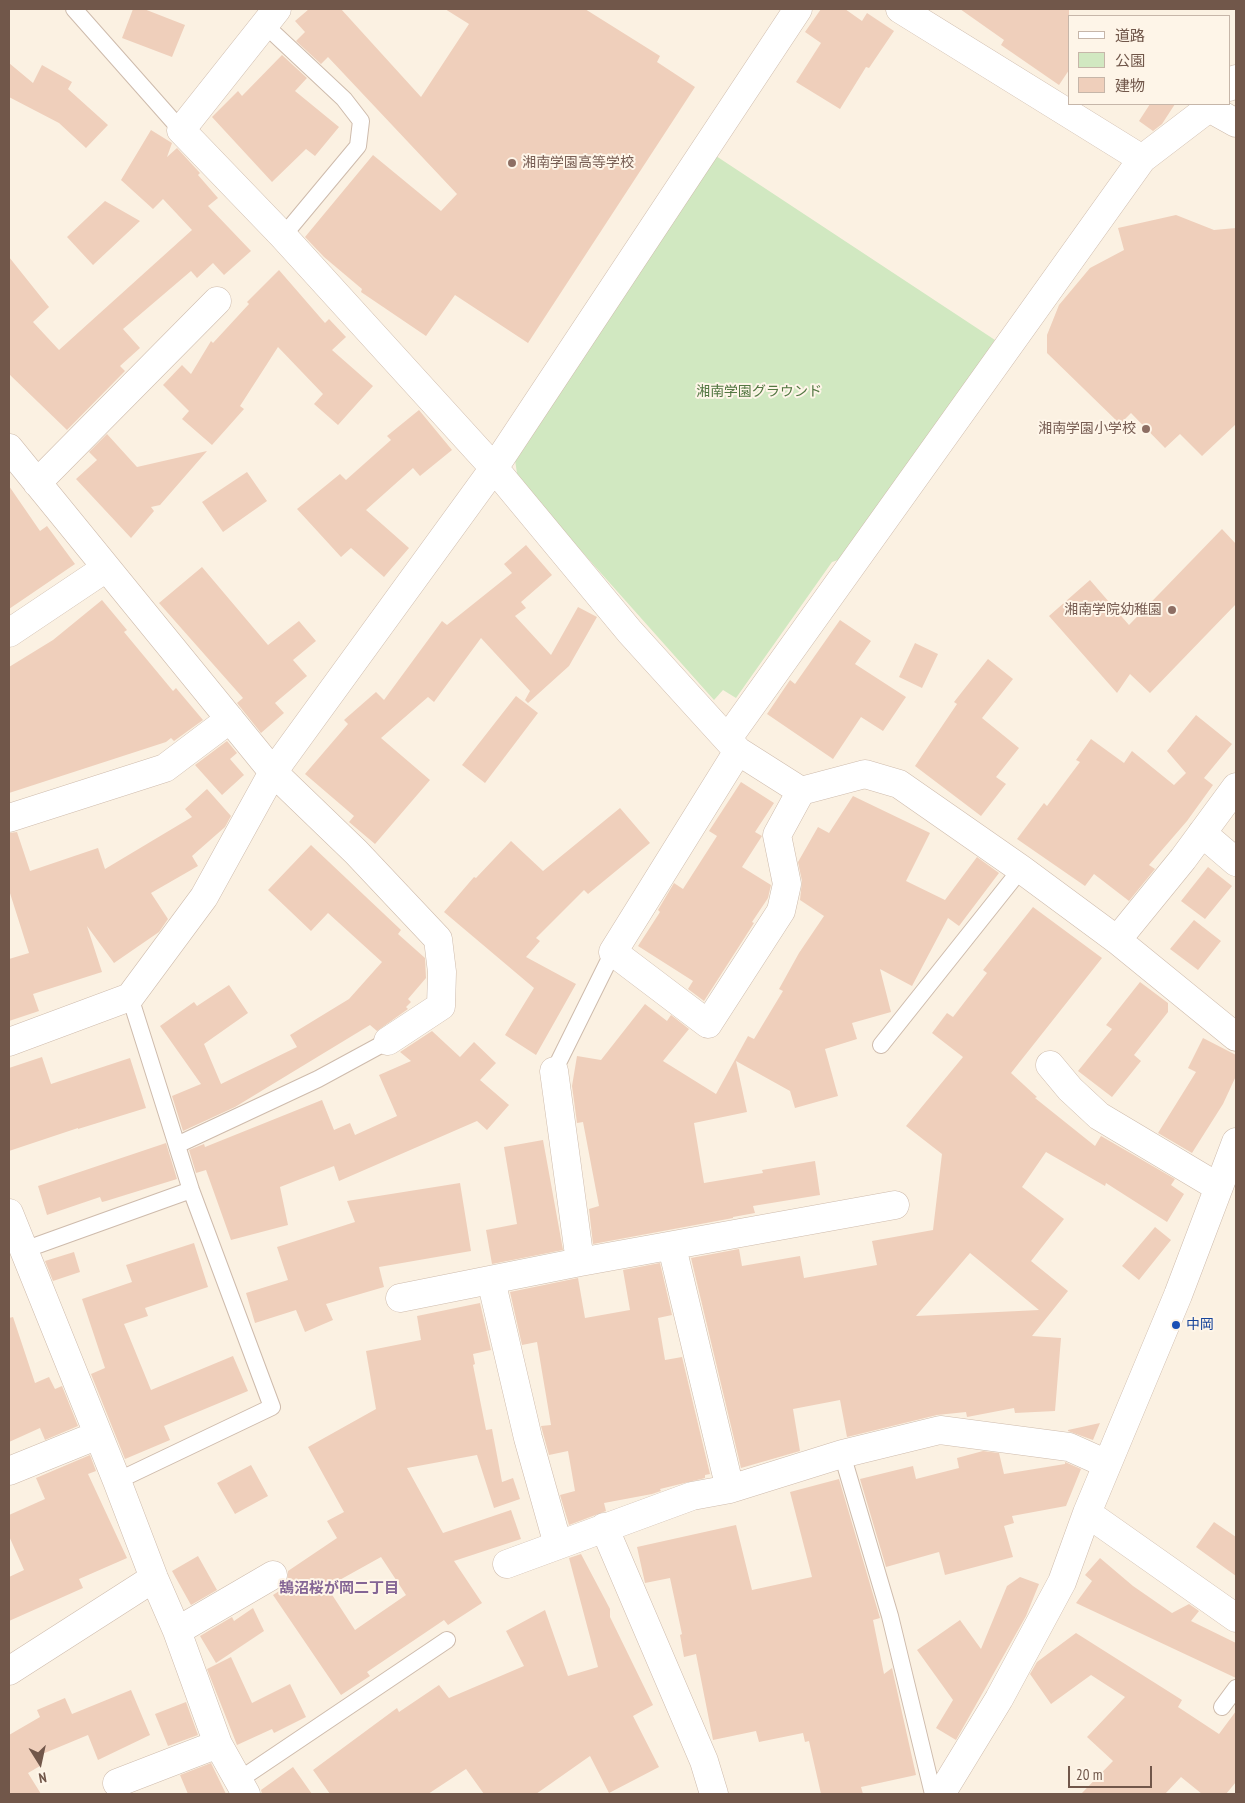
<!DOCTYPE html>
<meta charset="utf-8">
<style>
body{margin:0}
#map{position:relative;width:1245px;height:1803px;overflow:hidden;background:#fbf1e2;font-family:"PT Sans Narrow","Noto Sans JP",sans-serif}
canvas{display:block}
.frame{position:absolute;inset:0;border:10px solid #71574a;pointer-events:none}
.legend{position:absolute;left:1068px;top:15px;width:162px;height:90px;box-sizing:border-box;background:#fef5e8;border:1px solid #c6b6a9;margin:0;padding:6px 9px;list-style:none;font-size:15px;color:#71574a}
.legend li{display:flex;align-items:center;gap:10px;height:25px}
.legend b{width:25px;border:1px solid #c6b6a9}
.north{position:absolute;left:15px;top:1738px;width:50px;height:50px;-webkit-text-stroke:4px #fef5e8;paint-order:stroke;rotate:170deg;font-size:14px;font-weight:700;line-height:20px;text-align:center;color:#71574a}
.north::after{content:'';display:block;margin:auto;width:18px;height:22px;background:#71574a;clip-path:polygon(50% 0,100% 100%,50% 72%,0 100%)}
.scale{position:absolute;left:1068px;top:1766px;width:84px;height:22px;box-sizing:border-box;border:2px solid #71574a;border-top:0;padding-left:6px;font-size:15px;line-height:18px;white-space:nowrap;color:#71574a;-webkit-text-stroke:4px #fef5e8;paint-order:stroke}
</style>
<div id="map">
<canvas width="1245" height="1803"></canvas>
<div class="frame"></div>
<ul class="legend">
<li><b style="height:6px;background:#fff"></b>道路</li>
<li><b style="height:14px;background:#d1e8c1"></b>公園</li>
<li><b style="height:14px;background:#efcfbb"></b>建物</li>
</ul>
<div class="north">N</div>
<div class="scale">20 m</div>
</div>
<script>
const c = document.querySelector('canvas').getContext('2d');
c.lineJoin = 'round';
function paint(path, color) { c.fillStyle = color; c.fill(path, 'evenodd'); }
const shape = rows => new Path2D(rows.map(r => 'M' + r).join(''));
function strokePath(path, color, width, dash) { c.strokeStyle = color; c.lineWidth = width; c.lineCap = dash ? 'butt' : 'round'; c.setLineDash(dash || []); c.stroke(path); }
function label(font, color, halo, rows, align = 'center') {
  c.font = font + ' "PT Sans Narrow","Noto Sans JP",sans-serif'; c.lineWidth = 4; c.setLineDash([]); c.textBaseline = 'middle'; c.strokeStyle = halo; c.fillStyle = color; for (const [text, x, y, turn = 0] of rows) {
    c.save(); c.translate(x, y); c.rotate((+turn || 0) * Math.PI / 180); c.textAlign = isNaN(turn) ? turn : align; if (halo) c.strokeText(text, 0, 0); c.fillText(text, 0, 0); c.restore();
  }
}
paint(shape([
 [713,154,995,340,850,556,832,562,736,698,723,690,714,700,518,480,515,460]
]), '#d1e8c1');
paint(shape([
 [133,9,144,9,185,25,172,57,122,38],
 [309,9,341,9,421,97,469,24,445,9,585,9,660,56,657,62,695,87,528,343,455,295,426,336,361,292,362,289,324,257,305,237,373,155,441,211,457,194,328,57,321,64,296,41,305,32,295,21],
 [821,9,845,9,862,21,867,13,894,31,869,68,866,67,840,109,796,82,821,43,805,32],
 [960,9,1069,9,1069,70,1059,85,1001,45,1004,40],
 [282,55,307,78,295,91,339,127,315,156,306,149,272,182,212,117,238,91,242,96],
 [9,63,33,83,42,65,72,82,68,89,108,125,86,148,59,123,9,97],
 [1150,104,1175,104,1162,124,1153,131,1139,121],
 [151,130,172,143,167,157,177,148,200,173,198,175,218,198,208,206,251,251,224,275,213,263,197,278,191,271,123,329,140,348,120,366,125,371,67,430,9,374,9,257,49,307,33,322,59,350,192,230,163,199,153,209,121,180],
 [105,201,140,221,93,265,67,237],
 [1176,215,1214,230,1236,228,1236,424,1202,456,1180,434,1165,448,1131,413,1120,424,1047,353,1047,335,1059,305,1090,268,1124,250,1118,228],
 [279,270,325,323,329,319,346,337,332,350,373,386,338,425,314,404,323,394,278,347,240,406,244,409,212,445,182,419,189,411,163,385,182,365,191,374,211,341,213,343,249,304,247,302],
 [419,410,452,450,420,476,413,468,366,510,409,548,384,577,351,548,341,557,297,509,340,474,346,480,391,440,387,436],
 [107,434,137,467,207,451,160,505,151,507,154,511,131,538,76,479,97,460,89,452],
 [247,472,267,501,223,532,202,502],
 [9,486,40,531,47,526,75,564,9,609],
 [1222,529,1236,544,1236,604,1150,693,1130,674,1117,693,1049,616,1090,580,1129,625],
 [526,545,552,575,521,602,526,608,515,616,551,655,578,607,597,617,569,666,528,703,525,700,530,691,481,638,434,702,428,697,381,738,430,780,375,844,349,822,354,816,305,774,348,724,344,720,376,692,384,700,442,621,447,625,512,573,504,564],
 [202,567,268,645,299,621,316,641,293,660,307,676,275,703,284,713,261,733,237,703,243,698,159,603],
 [102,600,127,630,124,632,173,691,176,688,203,720,174,741,171,738,166,742,9,793,9,667,53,640],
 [840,620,871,641,855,664,906,697,883,731,861,717,833,759,767,714,790,680,795,684],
 [915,643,938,654,922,688,899,677],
 [988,659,1013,679,982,718,1019,748,996,777,1006,784,981,816,915,766,957,704,954,702],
 [516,696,538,713,485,783,462,765],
 [1196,715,1232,744,1204,778,1213,785,1187,821,1149,865,1155,869,1129,901,1094,874,1085,886,1017,839,1044,803,1047,806,1080,762,1076,760,1091,739,1124,763,1132,751,1174,785,1186,773,1167,751],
 [227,741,237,753,230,759,244,775,222,795,195,765],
 [741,782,774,803,755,832,762,836,742,867,771,885,768,898,752,922,754,923,704,1001,688,989,693,981,638,946,660,912,658,910,674,883,683,889,717,836,709,831],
 [207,789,231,816,225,827,192,856,198,866,151,893,168,919,159,932,114,963,87,926,102,972,33,994,39,1011,9,1021,9,959,29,953,9,890,9,833,17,832,30,871,98,848,105,869,192,817,185,809],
 [853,796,930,833,906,881,945,900,977,857,999,873,959,926,948,918,912,986,880,969,891,1012,852,1023,857,1039,825,1049,838,1096,795,1108,790,1091,736,1061,747,1112,694,1123,704,1183,763,1173,762,1170,815,1161,820,1195,753,1206,755,1213,733,1217,733,1218,593,1244,589,1209,599,1206,583,1122,577,1123,572,1086,577,1056,601,1060,645,1004,667,1021,671,1015,689,1029,663,1061,716,1094,748,1036,754,1039,783,991,779,989,799,953,824,916,800,900,802,881,798,862,818,827,829,833],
 [620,808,650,843,588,894,584,890,536,938,540,941,526,957,576,984,536,1055,505,1035,534,988,444,912,474,877,476,878,511,841,543,871],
 [311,845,401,930,398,934,425,958,426,978,408,999,411,1002,406,1007,408,1009,377,1031,370,1025,235,1107,183,1131,172,1096,201,1084,160,1026,194,1002,197,1006,229,985,248,1013,204,1044,221,1084,297,1047,290,1035,349,999,382,962,328,913,311,931,268,890],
 [1208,867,1232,886,1205,919,1181,901],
 [1033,907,1102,958,1011,1073,1037,1097,1035,1098,1095,1146,1101,1136,1175,1179,1171,1185,1184,1194,1167,1222,1106,1183,1105,1186,1046,1152,1022,1187,1064,1219,1031,1261,1068,1291,1032,1336,1061,1338,1055,1411,1015,1413,1014,1408,967,1417,966,1412,937,1415,847,1437,840,1400,793,1409,800,1451,741,1468,691,1258,739,1249,742,1266,800,1256,804,1278,877,1265,872,1241,933,1230,942,1154,906,1126,963,1057,932,1033,947,1013,953,1017,987,973,983,970],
 [970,1253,1039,1310,916,1316],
 [1194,920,1221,941,1198,970,1170,949],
 [1140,982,1168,1003,1168,1012,1134,1055,1141,1061,1112,1097,1078,1071,1112,1029,1106,1025],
 [432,1031,460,1057,474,1042,496,1063,480,1080,509,1105,487,1130,477,1121,339,1181,334,1166,280,1187,288,1225,231,1240,206,1170,196,1173,189,1150,204,1144,205,1147,322,1100,334,1130,350,1123,355,1135,397,1116,379,1075,411,1061,400,1052],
 [1203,1038,1236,1055,1236,1076,1223,1104,1192,1153,1158,1133,1196,1072,1188,1068],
 [42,1057,51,1084,130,1058,146,1108,78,1129,78,1128,9,1151,9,1068],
 [543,1140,563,1250,492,1264,486,1230,517,1224,504,1147],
 [166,1143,177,1179,106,1201,102,1202,100,1197,47,1215,38,1186],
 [460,1183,471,1251,379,1267,384,1287,326,1304,333,1320,305,1332,296,1310,255,1323,246,1293,288,1280,277,1247,355,1222,347,1201],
 [1155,1227,1171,1240,1139,1280,1122,1266],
 [194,1243,208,1287,145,1308,148,1316,124,1324,151,1390,233,1356,248,1391,164,1426,170,1440,125,1459,91,1374,105,1368,82,1299,132,1282,126,1265],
 [74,1252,80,1272,53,1281,45,1261],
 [660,1263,672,1315,658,1318,665,1360,682,1357,710,1474,705,1475,705,1478,660,1489,661,1491,652,1494,604,1503,606,1511,569,1525,560,1495,575,1491,568,1451,549,1455,541,1426,551,1425,537,1342,522,1345,510,1292,578,1278,585,1318,630,1310,623,1270],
 [480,1303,491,1350,473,1354,475,1364,473,1365,486,1430,492,1429,502,1482,513,1478,520,1499,494,1508,477,1455,407,1468,443,1533,511,1510,521,1539,454,1561,482,1603,448,1625,444,1620,367,1672,370,1676,341,1695,273,1595,287,1586,288,1571,337,1538,327,1521,344,1512,308,1447,376,1409,366,1351,421,1340,417,1316],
 [381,1557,406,1595,355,1630,327,1587],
 [13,1317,35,1383,49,1377,55,1389,62,1386,78,1426,45,1440,40,1428,9,1442,9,1318],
 [1100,1423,1093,1440,1068,1431,1068,1430],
 [983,1451,999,1453,1004,1474,1065,1464,1065,1462,1081,1469,1066,1506,1012,1516,1014,1523,1004,1526,1013,1557,945,1575,939,1552,886,1567,860,1479,913,1466,916,1479,959,1468,957,1458],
 [90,1455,96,1471,88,1474,127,1558,79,1579,83,1588,9,1621,9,1577,24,1570,9,1536,9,1515,45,1499,36,1478],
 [251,1465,268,1496,235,1514,217,1483],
 [839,1479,880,1618,873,1620,884,1674,892,1668,916,1775,861,1787,863,1794,821,1794,809,1741,805,1742,803,1733,759,1742,756,1731,713,1740,696,1654,684,1657,680,1635,682,1634,670,1578,645,1583,637,1547,736,1525,752,1590,812,1577,790,1492],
 [1214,1522,1236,1537,1236,1576,1196,1547],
 [581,1554,610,1609,610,1617,653,1705,633,1716,659,1767,609,1793,590,1756,536,1794,484,1794,466,1769,428,1794,330,1794,313,1770,397,1708,399,1712,439,1685,449,1698,524,1666,506,1631,545,1610,568,1676,598,1667,569,1558],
 [198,1556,217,1590,191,1605,172,1571],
 [1100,1558,1133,1586,1172,1613,1189,1604,1199,1611,1191,1621,1236,1643,1236,1678,1076,1603,1092,1581,1085,1575],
 [1020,1577,1039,1584,1026,1616,956,1740,936,1728,953,1700,917,1650,960,1620,981,1649,1007,1586],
 [253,1608,264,1631,216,1663,200,1636,232,1617,234,1621],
 [1076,1633,1182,1700,1178,1707,1219,1734,1236,1711,1236,1782,1226,1794,1202,1794,1181,1777,1165,1794,1081,1794,1113,1761,1087,1737,1125,1697,1091,1675,1051,1704,1030,1674,1037,1662],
 [231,1657,252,1703,290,1684,306,1717,274,1733,272,1729,237,1745,207,1669],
 [131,1690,150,1735,98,1760,88,1735,35,1757,40,1766,28,1773,41,1794,9,1794,9,1735,40,1717,37,1710,65,1698,72,1714],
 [186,1702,198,1735,168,1746,155,1714],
 [211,1763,226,1794,188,1794,180,1775],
 [293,1767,312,1794,262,1794,261,1790]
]), '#efcfbb');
const lane = shape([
 [74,9,181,130],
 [265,25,344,99,361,121,358,146,283,236],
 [881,1045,1021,869],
 [554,1071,613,952],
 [177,1145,318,1079,388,1041],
 [24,1250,191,1190],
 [842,1454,890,1616,933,1794],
 [117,1481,272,1407,191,1190,130,997],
 [1222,1707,1236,1688],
 [239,1780,447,1640]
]);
const street = shape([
 [277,9,181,130,283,236,494,468,630,632,738,751,801,791,865,774,899,784,1021,869,1117,940,1236,1037],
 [900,9,1142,159],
 [1229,87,1236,79],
 [1209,108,1236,123],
 [9,448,273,772,356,852,438,939,442,972,441,1006,388,1041],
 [37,483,217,301],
 [9,633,106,568],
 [728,738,1142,159,1214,104],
 [738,751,613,952,708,1024,781,911,787,884,777,835,801,791],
 [9,818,165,768,230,719],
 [1202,833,1236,862],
 [1117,940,1183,859,1236,787],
 [9,1042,130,997,204,897,273,772,494,468,798,9],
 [1050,1065,1070,1089,1099,1116,1218,1187],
 [554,1071,580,1262],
 [9,1213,117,1481,154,1578,177,1631,218,1744,246,1794],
 [672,1247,730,1489],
 [491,1280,528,1438,558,1545],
 [400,1298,580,1262,895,1205],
 [9,1471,98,1435],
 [1087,1513,1236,1618],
 [604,1527,704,1761,714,1794],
 [507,1564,692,1496,730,1489,842,1454,940,1430,1069,1447,1107,1464],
 [177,1631,273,1575],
 [9,1671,154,1578],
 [117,1783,218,1744],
 [941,1794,999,1699,1062,1582,1087,1513,1178,1295,1236,1142]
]);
strokePath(lane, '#cebbac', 18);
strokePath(street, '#cebbac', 29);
strokePath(lane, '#fff', 16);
strokePath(street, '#fff', 28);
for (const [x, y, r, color] of [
 [512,163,5,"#8d6e63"],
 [1146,429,5,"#8d6e63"],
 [1172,610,5,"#8d6e63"],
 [1176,1325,5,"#1a4fb4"]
]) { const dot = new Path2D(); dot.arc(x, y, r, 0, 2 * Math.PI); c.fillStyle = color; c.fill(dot); strokePath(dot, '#fef5e8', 2); }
label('14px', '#785e54', '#fef5e8', [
 ["湘南学園高等学校",522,163,"left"],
 ["湘南学園小学校",1136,429],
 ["湘南学院幼稚園",1162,610]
], 'right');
label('14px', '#537742', '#fef5e8', [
 ["湘南学園グラウンド",759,392]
]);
label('14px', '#164399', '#fef5e8', [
 ["中岡",1186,1325]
], 'left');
label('bold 15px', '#846595', '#fef5e8', [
 ["鵠沼桜が岡二丁目",339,1589]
]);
</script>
